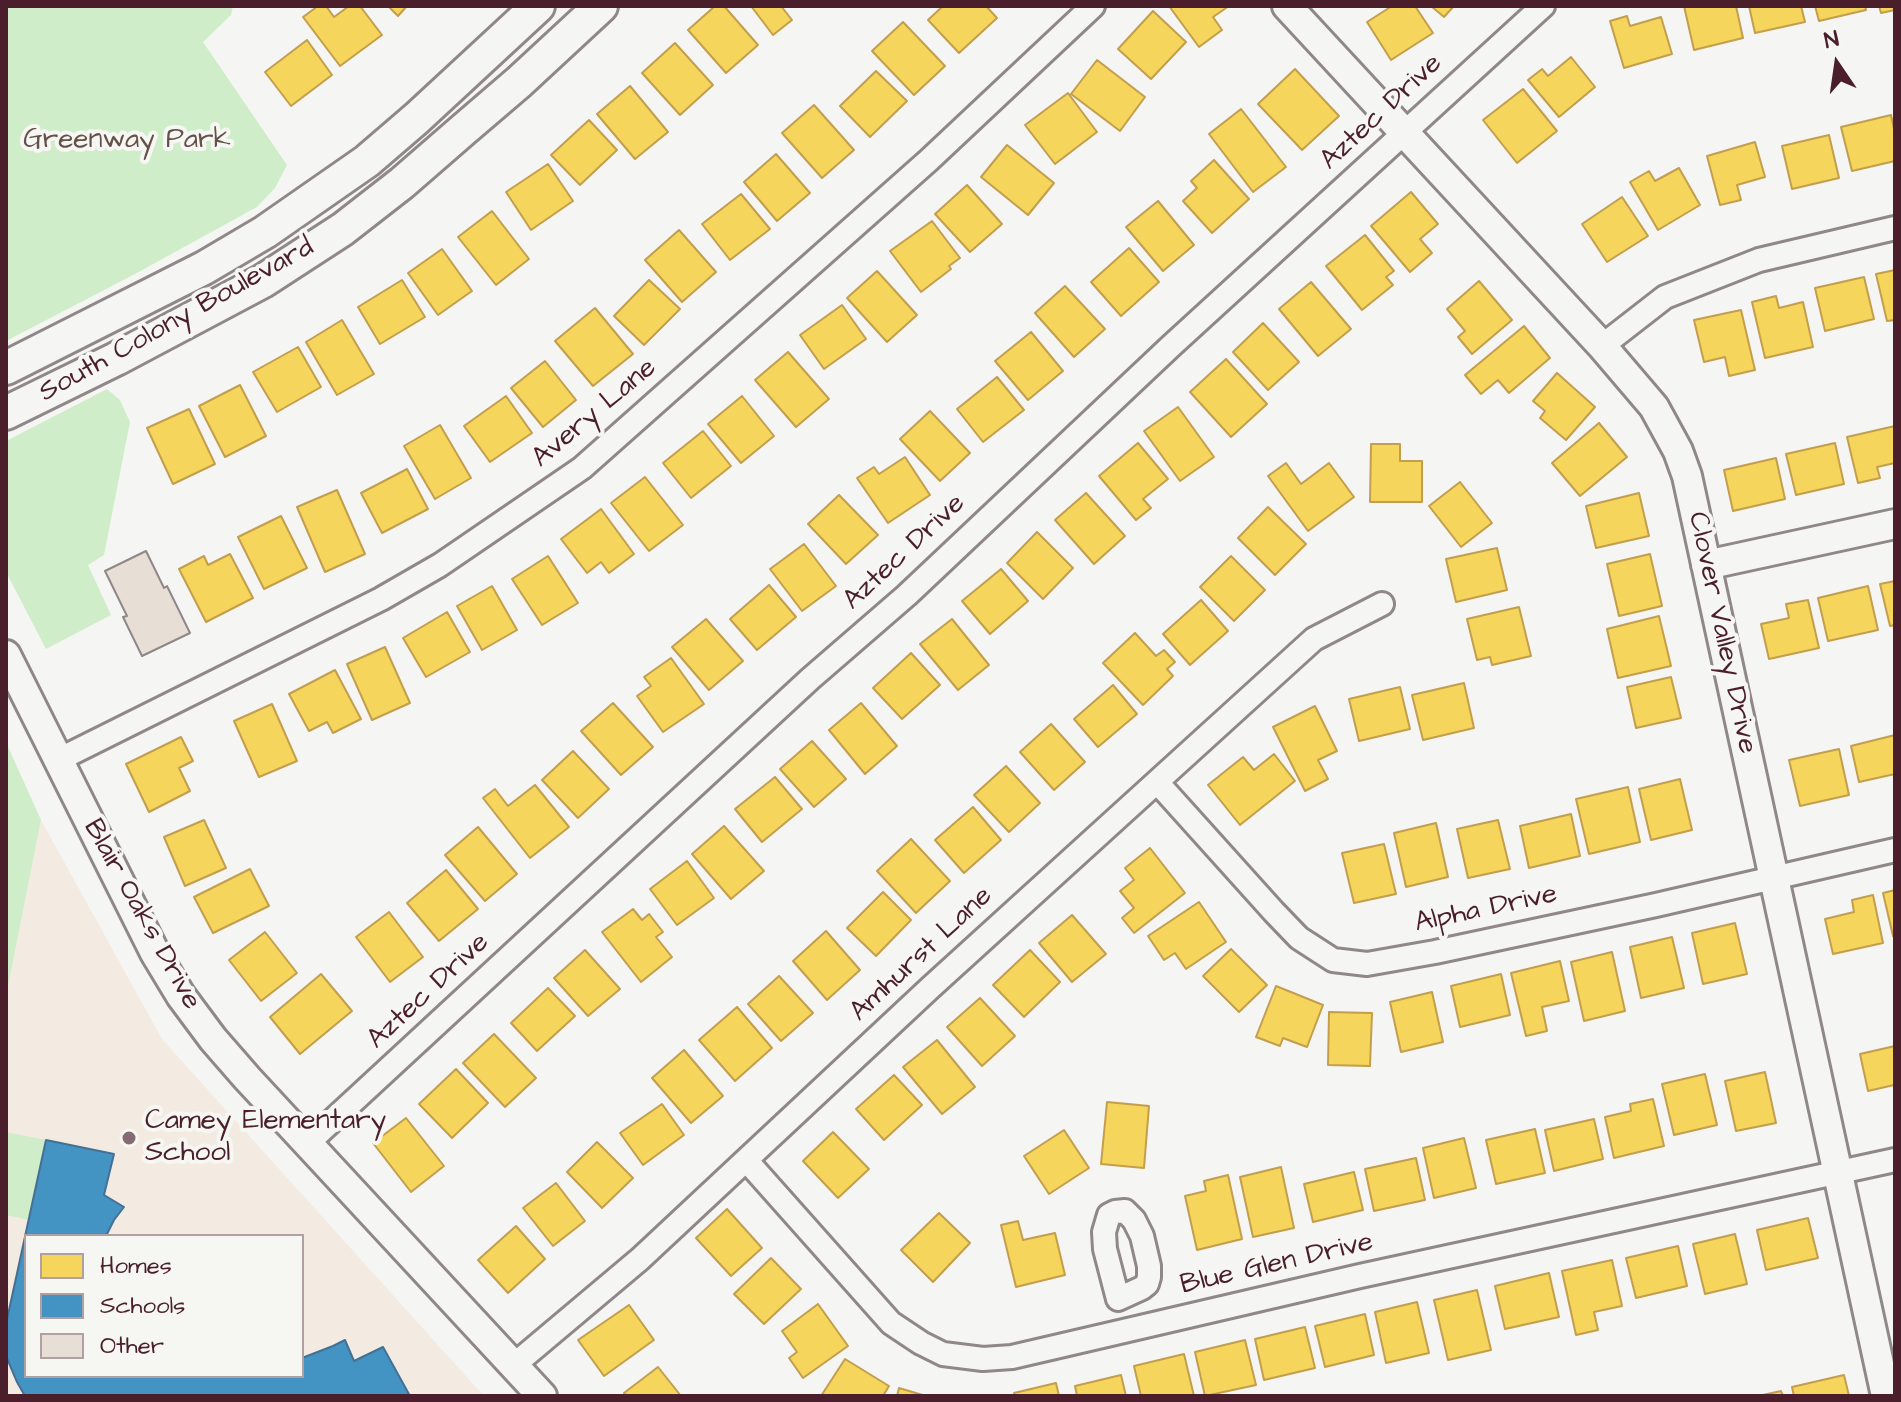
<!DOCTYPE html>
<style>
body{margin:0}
#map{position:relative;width:1901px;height:1402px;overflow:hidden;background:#f5f5f3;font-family:"Architects Daughter",sans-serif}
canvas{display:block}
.frame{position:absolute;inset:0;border:8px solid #4a1f2b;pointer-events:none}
.legend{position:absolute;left:24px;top:1234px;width:280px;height:144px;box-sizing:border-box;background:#f6f6f2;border:2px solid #b1a0a2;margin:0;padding:10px 14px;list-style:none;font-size:24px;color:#4a1f2b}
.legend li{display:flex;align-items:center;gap:16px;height:40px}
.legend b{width:40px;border:2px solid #b1a0a2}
.north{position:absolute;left:1797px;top:24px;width:80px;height:80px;-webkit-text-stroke:6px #f6f6f2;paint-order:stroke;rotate:347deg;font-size:22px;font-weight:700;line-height:32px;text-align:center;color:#4a1f2b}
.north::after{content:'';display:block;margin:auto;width:28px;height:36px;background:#4a1f2b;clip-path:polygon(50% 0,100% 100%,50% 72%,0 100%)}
</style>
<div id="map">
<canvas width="1901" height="1402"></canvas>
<div class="frame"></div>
<ul class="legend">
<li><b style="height:22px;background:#f6d55c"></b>Homes</li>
<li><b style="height:22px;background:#4393c3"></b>Schools</li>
<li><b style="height:22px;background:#e7dfd6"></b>Other</li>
</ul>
<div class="north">N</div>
</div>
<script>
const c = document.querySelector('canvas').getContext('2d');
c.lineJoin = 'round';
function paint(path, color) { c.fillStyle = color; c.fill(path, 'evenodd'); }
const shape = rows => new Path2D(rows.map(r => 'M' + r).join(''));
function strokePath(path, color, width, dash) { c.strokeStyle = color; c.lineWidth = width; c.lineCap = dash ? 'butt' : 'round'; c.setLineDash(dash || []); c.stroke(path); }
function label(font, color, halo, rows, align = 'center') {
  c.font = font + ' "Architects Daughter",sans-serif'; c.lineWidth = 8; c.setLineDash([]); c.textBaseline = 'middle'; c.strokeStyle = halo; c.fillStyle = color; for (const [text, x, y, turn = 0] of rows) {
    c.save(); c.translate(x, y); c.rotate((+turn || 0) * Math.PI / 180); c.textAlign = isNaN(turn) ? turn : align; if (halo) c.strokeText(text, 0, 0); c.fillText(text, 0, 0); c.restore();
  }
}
paint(shape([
 [41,820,162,1039,484,1396,6,1396,6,997],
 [26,1236,302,1236,302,1376,26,1376]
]), '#f3ebe2');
paint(shape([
 [6,6,233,6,231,15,203,42,287,165,275,188,257,207,135,274,6,341],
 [107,389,120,400,130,422,104,555,88,565,111,615,46,649,6,572,6,441],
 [6,742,41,820,6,997],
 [6,1132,46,1140,29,1220,6,1215]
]), '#d0edca');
const homes = shape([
 [318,6,326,6,334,17,349,6,360,6,382,35,340,66,303,17,318,6],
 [388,6,407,6,398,16,388,6],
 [715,6,724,6,758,45,726,73,688,30,715,6],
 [751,6,781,6,792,20,773,35,751,6],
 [943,6,986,6,997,18,959,53,928,20,943,6],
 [1169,6,1229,6,1213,17,1222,30,1199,47,1169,6],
 [1392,6,1415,6,1433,33,1391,60,1367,22,1392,6],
 [1431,6,1454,6,1444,17,1431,6],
 [1684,6,1736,6,1743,38,1694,50,1684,6],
 [1749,6,1801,6,1805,22,1755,33,1749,6],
 [1815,6,1865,6,1866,10,1819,21,1815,6],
 [1879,6,1895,6,1895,10,1881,13,1879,6],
 [1153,11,1186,42,1151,79,1118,49,1153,11],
 [1627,16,1630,26,1661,17,1672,54,1624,68,1610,21,1627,16],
 [903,22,945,66,914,95,872,51,903,22],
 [307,40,332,75,291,106,265,72,307,40],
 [675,43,713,85,680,115,642,73,675,43],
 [1571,57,1595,87,1559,117,1528,80,1542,69,1548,76,1571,57],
 [1097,60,1145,97,1120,131,1071,94,1097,60],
 [1295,69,1339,116,1302,150,1258,104,1295,69],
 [876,71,907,101,870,137,840,106,876,71],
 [630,86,668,132,635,159,597,114,630,86],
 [1523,89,1557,131,1517,163,1483,120,1523,89],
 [1068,93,1097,132,1055,164,1025,125,1068,93],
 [814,105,854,150,822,178,782,133,814,105],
 [1241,109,1286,167,1253,192,1209,134,1241,109],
 [1891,115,1895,134,1895,161,1852,171,1841,127,1891,115],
 [589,120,617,150,580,185,551,155,589,120],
 [1829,135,1839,178,1792,189,1782,146,1829,135],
 [1755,142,1765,177,1737,185,1741,200,1720,205,1707,156,1755,142],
 [1007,145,1054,183,1028,215,981,177,1007,145],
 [776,154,810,193,777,221,744,182,776,154],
 [1214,160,1249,199,1212,233,1183,201,1197,188,1191,181,1214,160],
 [548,164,573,201,531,230,506,192,548,164],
 [1679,168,1700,205,1658,230,1630,182,1649,171,1655,181,1679,168],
 [967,185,1002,224,970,252,935,214,967,185],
 [1411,192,1438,224,1420,239,1432,253,1410,272,1371,226,1411,192],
 [741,194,770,229,730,260,702,224,741,194],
 [1622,197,1648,236,1607,262,1582,224,1622,197],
 [1158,201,1194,245,1163,271,1126,227,1158,201],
 [492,211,529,259,496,285,458,237,492,211],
 [932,221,960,258,949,266,951,269,921,292,890,251,932,221],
 [679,230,716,272,682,302,645,260,679,230],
 [1365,235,1394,271,1386,277,1393,285,1362,310,1326,266,1365,235],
 [1129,248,1159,282,1121,316,1091,282,1129,248],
 [442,249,472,291,438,315,408,273,442,249],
 [1895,270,1895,320,1887,321,1876,274,1895,270],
 [877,271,917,315,887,342,847,298,877,271],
 [1864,277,1874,319,1825,331,1815,288,1864,277],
 [402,280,425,317,380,344,358,307,402,280],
 [649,280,680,309,644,345,614,316,649,280],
 [1479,281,1512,320,1472,354,1458,337,1465,331,1447,309,1479,281],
 [1311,282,1351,329,1318,356,1279,309,1311,282],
 [1065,286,1105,329,1074,357,1035,313,1065,286],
 [1776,296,1779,308,1803,302,1813,347,1765,358,1752,302,1776,296],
 [842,305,866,339,824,369,800,335,842,305],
 [595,308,633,354,593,386,555,341,595,308],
 [1741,310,1755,370,1729,376,1725,357,1704,362,1694,320,1741,310],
 [342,320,374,374,337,395,306,342,342,320],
 [1263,323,1299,362,1268,390,1233,352,1263,323],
 [1524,326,1550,358,1509,393,1498,380,1481,394,1465,375,1524,326],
 [1031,332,1063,371,1028,400,995,361,1031,332],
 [298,347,321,387,277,412,253,372,298,347],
 [788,352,829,399,796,427,755,380,788,352],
 [1226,359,1267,404,1231,437,1190,392,1226,359],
 [545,361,576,400,543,427,511,388,545,361],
 [1557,373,1595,407,1566,440,1540,418,1545,411,1533,401,1557,373],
 [997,377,1024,410,983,442,957,409,997,377],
 [240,385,266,436,225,457,199,406,240,385],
 [506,396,532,433,490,462,464,426,506,396],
 [742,396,774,436,741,463,708,424,742,396],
 [1178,407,1214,457,1180,481,1144,431,1178,407],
 [189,409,215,464,173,484,147,428,189,409],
 [930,411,970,453,940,481,900,439,930,411],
 [1599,423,1627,457,1580,496,1552,463,1599,423],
 [440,425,471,478,435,499,404,446,440,425],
 [1895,426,1895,463,1877,467,1880,478,1858,483,1847,437,1895,426],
 [703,431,731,466,691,498,663,463,703,431],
 [1138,443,1168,479,1143,499,1151,508,1136,520,1099,476,1138,443],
 [1835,443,1844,484,1796,495,1786,454,1835,443],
 [1371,444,1400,444,1400,461,1422,461,1422,502,1370,502,1371,444],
 [905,457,930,495,888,523,857,478,874,467,879,474,905,457],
 [1776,458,1785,499,1733,511,1724,470,1776,458],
 [1286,463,1301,484,1329,463,1354,497,1308,531,1268,476,1286,463],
 [407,469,428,509,382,533,361,493,407,469],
 [645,477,683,525,649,551,611,503,645,477],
 [1460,482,1492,523,1461,547,1429,506,1460,482],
 [337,490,365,554,325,572,297,507,337,490],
 [1086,493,1125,536,1094,564,1055,520,1086,493],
 [1639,493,1649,536,1596,548,1586,506,1639,493],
 [839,495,878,535,846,564,808,524,839,495],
 [1268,507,1306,544,1275,575,1238,538,1268,507],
 [601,509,634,554,609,573,601,562,587,573,561,539,601,509],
 [281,516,307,568,264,589,238,537,281,516],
 [1037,532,1073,568,1043,599,1007,563,1037,532],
 [804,544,836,586,802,611,770,569,804,544],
 [1497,548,1507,590,1456,602,1446,559,1497,548],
 [230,554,253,598,206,622,179,569,204,556,208,565,230,554],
 [1650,554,1662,606,1619,616,1607,564,1650,554],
 [548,556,578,603,542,625,512,579,548,556],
 [1231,556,1265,590,1234,621,1200,587,1231,556],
 [1001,569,1028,601,990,634,962,601,1001,569],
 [1895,581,1895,625,1890,626,1880,584,1895,581],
 [769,585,796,617,757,650,730,619,769,585],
 [492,586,517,630,482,650,457,606,492,586],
 [1868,586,1878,630,1828,641,1818,598,1868,586],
 [1201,600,1228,631,1190,665,1163,634,1201,600],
 [1808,600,1819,648,1769,659,1761,624,1789,618,1786,604,1808,600],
 [1519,607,1531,656,1492,665,1490,657,1477,660,1467,619,1519,607],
 [447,612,470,652,426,677,403,638,447,612],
 [1659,616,1671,666,1618,678,1607,629,1659,616],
 [706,619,743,661,709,690,672,647,706,619],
 [952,619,989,665,958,690,920,644,952,619],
 [1135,633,1156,656,1164,650,1175,662,1167,669,1173,676,1143,705,1103,663,1135,633],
 [385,647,410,703,372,720,347,664,385,647],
 [911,653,940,685,902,719,873,688,911,653],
 [671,658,704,704,663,732,637,696,651,686,644,677,671,658],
 [335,670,361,719,333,733,327,722,309,731,289,694,335,670],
 [1671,677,1681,718,1636,728,1627,687,1671,677],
 [1464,683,1474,728,1423,740,1412,695,1464,683],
 [1113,685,1137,714,1098,747,1074,719,1113,685],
 [1400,687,1410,729,1359,741,1349,699,1400,687],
 [613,703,653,747,621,775,581,731,613,703],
 [861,703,897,746,865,774,829,730,861,703],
 [272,704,297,761,259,777,234,721,272,704],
 [1315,706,1337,751,1318,760,1328,779,1305,791,1273,727,1315,706],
 [1051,724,1085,762,1054,790,1020,752,1051,724],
 [1895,735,1895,774,1859,782,1851,746,1895,735],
 [181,737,193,761,179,768,190,791,149,812,126,764,181,737],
 [812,741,846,779,814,807,780,769,812,741],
 [1839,749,1849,795,1800,806,1789,760,1839,749],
 [573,751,609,789,578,818,542,780,573,751],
 [1274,754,1295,781,1240,825,1208,785,1243,757,1254,770,1274,754],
 [1006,766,1040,803,1009,832,974,795,1006,766],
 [775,777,802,809,762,842,735,809,775,777],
 [1680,779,1692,830,1651,840,1639,789,1680,779],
 [535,785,569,827,530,858,483,798,495,789,508,806,535,785],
 [1628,787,1640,842,1589,854,1576,799,1628,787],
 [973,807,1001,840,964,873,935,840,973,807],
 [1571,814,1580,856,1529,868,1520,826,1571,814],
 [204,820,226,868,185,886,164,837,204,820],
 [1498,820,1510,869,1468,878,1457,829,1498,820],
 [1436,823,1448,877,1406,887,1394,833,1436,823],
 [724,826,764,871,731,899,692,854,724,826],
 [478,827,517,874,485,901,445,855,478,827],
 [911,839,950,881,916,913,877,871,911,839],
 [1384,844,1396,894,1354,903,1342,853,1384,844],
 [1150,848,1185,893,1134,933,1122,918,1134,908,1120,891,1134,880,1125,868,1150,848],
 [687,861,714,898,677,925,650,889,687,861],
 [250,869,269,906,213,933,194,897,250,869],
 [446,870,478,909,439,941,407,903,446,870],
 [1895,890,1895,935,1893,936,1883,893,1895,890],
 [883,892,911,920,876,956,847,928,883,892],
 [1873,895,1883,943,1833,954,1825,919,1854,912,1852,900,1873,895],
 [1199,902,1226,942,1186,969,1175,953,1164,960,1148,936,1199,902],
 [633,909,642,920,649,914,663,932,656,937,672,957,641,982,602,932,633,909],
 [389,912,423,957,390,982,356,937,389,912],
 [1072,915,1106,954,1072,982,1039,943,1072,915],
 [1735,923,1747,974,1703,984,1692,933,1735,923],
 [826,931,860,970,827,1000,793,961,826,931],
 [265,932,297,973,261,1001,229,960,265,932],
 [1672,937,1684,988,1641,998,1630,947,1672,937],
 [1231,949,1267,985,1239,1012,1203,976,1231,949],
 [585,950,620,989,588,1016,554,978,585,950],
 [1030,950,1060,982,1024,1017,993,985,1030,950],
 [1612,952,1625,1011,1584,1021,1571,962,1612,952],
 [1560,961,1569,1001,1542,1007,1547,1031,1526,1036,1511,973,1560,961],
 [321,974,352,1011,300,1054,270,1017,321,974],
 [1501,974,1510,1015,1460,1027,1451,986,1501,974],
 [779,976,813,1013,781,1041,748,1004,779,976],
 [1276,986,1323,1005,1307,1047,1283,1038,1280,1046,1256,1037,1276,986],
 [548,988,575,1016,537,1051,511,1023,548,988],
 [1432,992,1443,1042,1401,1052,1390,1002,1432,992],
 [980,998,1015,1036,982,1066,947,1027,980,998],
 [737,1007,772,1048,735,1081,699,1040,737,1007],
 [1329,1012,1372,1013,1370,1066,1328,1065,1329,1012],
 [494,1034,536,1078,505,1107,463,1063,494,1034],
 [937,1040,975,1087,942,1114,903,1067,937,1040],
 [1895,1046,1895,1091,1894,1085,1868,1091,1860,1054,1895,1046],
 [684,1050,723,1096,691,1123,652,1078,684,1050],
 [456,1069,488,1103,452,1138,419,1104,456,1069],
 [1765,1072,1776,1123,1736,1131,1725,1081,1765,1072],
 [1705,1074,1717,1125,1674,1135,1662,1084,1705,1074],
 [894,1075,922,1105,884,1140,856,1109,894,1075],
 [1653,1099,1664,1146,1614,1158,1605,1117,1631,1111,1630,1104,1653,1099],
 [1107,1102,1149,1106,1144,1168,1101,1164,1107,1102],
 [662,1104,684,1135,643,1165,620,1133,662,1104],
 [406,1118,444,1166,411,1192,373,1143,406,1118],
 [1594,1119,1603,1159,1554,1171,1545,1130,1594,1119],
 [1535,1129,1545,1173,1496,1184,1486,1140,1535,1129],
 [1064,1130,1089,1168,1049,1194,1024,1156,1064,1130],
 [833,1132,869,1169,838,1198,803,1161,833,1132],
 [1464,1138,1476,1188,1434,1198,1423,1148,1464,1138],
 [597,1142,633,1178,602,1208,567,1172,597,1142],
 [1416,1158,1425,1200,1374,1211,1365,1169,1416,1158],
 [1281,1167,1294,1228,1253,1237,1240,1177,1281,1167],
 [1354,1172,1363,1210,1313,1222,1304,1184,1354,1172],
 [1228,1175,1242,1239,1197,1250,1185,1196,1206,1191,1204,1181,1228,1175],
 [556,1183,585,1221,553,1246,523,1208,556,1183],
 [727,1209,762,1248,731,1276,696,1238,727,1209],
 [939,1213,970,1243,933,1282,901,1250,939,1213],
 [1808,1218,1818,1258,1766,1270,1757,1230,1808,1218],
 [1018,1221,1023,1240,1055,1233,1065,1275,1016,1287,1001,1225,1018,1221],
 [516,1226,545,1259,508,1293,478,1260,516,1226],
 [1735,1234,1747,1284,1705,1294,1693,1244,1735,1234],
 [1678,1246,1687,1286,1636,1298,1626,1258,1678,1246],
 [771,1258,801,1289,764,1324,734,1294,771,1258],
 [1612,1260,1622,1306,1594,1312,1598,1330,1576,1335,1562,1271,1612,1260],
 [1549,1273,1559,1317,1505,1329,1495,1286,1549,1273],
 [1477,1290,1491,1350,1448,1360,1434,1300,1477,1290],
 [1417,1302,1429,1353,1386,1363,1375,1312,1417,1302],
 [818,1304,848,1346,803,1378,789,1358,797,1352,782,1331,818,1304],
 [629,1305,654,1340,604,1376,578,1340,629,1305],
 [1365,1314,1374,1355,1325,1367,1315,1326,1365,1314],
 [1305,1327,1315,1368,1264,1380,1255,1339,1305,1327],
 [1245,1340,1256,1385,1205,1396,1195,1352,1245,1340],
 [1184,1354,1194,1396,1141,1396,1134,1366,1184,1354],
 [845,1359,889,1386,883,1396,821,1396,845,1359],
 [658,1367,681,1396,627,1396,624,1393,658,1367],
 [1121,1375,1126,1396,1077,1396,1075,1386,1121,1375],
 [1844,1375,1849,1396,1794,1396,1792,1387,1844,1375],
 [1056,1383,1059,1396,1015,1396,1014,1393,1056,1383],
 [899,1388,926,1396,897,1396,899,1388],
 [1781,1391,1783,1396,1758,1396,1781,1391]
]);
paint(homes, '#f6d55c');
strokePath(homes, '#c29e4d', 2);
const schools = shape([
 [46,1140,114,1154,104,1195,124,1207,114,1220,106,1236,26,1236,26,1376,302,1376,302,1358,333,1346,345,1340,354,1361,383,1347,410,1396,25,1396,17,1382,6,1356,6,1324,46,1140]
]);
paint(schools, '#4393c3');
strokePath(schools, '#457095', 2);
const building = shape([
 [146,551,164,588,167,586,190,633,142,656,123,617,127,616,105,571,146,551]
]);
paint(building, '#e7dfd6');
strokePath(building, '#8f8788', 2);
const minor = shape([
 [1602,346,1665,297,1759,260,1895,228],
 [58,760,381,599,440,565,582,468,929,160,1093,6],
 [1157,782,1274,912,1299,938,1333,960,1367,964,1435,952,1656,905,1895,850],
 [308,1143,810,679,907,595,1171,346,1543,6],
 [747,1161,891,1323,921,1343,943,1354,983,1359,1012,1357,1360,1276,1895,1160],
 [1125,1211,1134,1220,1142,1236,1149,1266,1149,1277,1147,1284,1142,1288,1118,1299,1105,1249,1104,1232,1109,1215,1115,1212,1125,1211],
 [514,1365,640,1259,930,988,1314,639,1382,604]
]);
const tertiary = shape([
 [1287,6,1602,346,1654,407,1678,451,1687,476,1886,1396],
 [1706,565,1895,524],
 [6,655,155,953,181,996,213,1039,247,1078,542,1396]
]);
const secondary = shape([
 [6,368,204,268,265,232,367,161,417,118,538,6],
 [6,413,116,359,263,281,343,229,402,183,463,130,519,82,601,6]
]);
strokePath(minor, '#8f8788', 28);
strokePath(tertiary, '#8f8788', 34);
strokePath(secondary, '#8f8788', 38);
strokePath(minor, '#f5f5f3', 22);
strokePath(tertiary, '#f5f5f3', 28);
strokePath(secondary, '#f5f5f3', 32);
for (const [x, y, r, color] of [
 [129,1138,8,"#866a71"]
]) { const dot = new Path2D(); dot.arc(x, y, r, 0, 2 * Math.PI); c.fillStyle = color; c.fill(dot); strokePath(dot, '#f6f6f2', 3); }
label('28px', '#4a1f2b', '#f6f6f2', [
 ["Aztec Drive",1382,113,-43],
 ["South Colony Boulevard",177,321,-29],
 ["Avery Lane",595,414,-40],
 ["Aztec Drive",905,553,-43],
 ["Clover Valley Drive",1721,633,78],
 ["Alpha Drive",1486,910,-12],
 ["Blair Oaks Drive",141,915,61],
 ["Amhurst Lane",922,955,-43],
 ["Aztec Drive",429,992,-43],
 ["Blue Glen Drive",1277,1265,-13]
]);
label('28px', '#64514a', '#f6f6f2', [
 ["Greenway Park",127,141]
]);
label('28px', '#4a1f2b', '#f6f6f2', [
 ["Camey Elementary",145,1122],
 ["School",145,1154]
], 'left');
</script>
